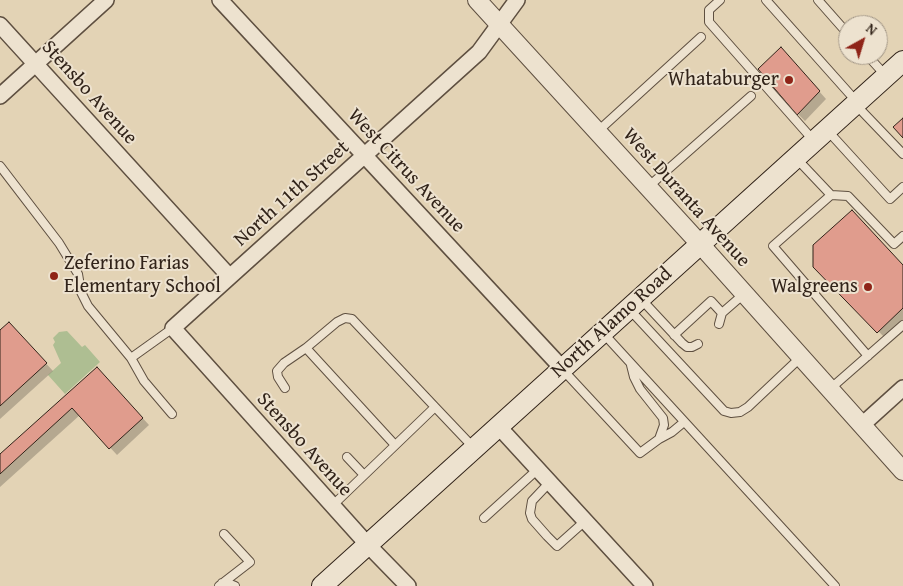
<!DOCTYPE html>
<style>
body{margin:0}
#map{position:relative;width:903px;height:586px;overflow:hidden;background:#e3d3b5;font-family:"Gentium Book Plus",serif}
canvas{display:block}
.north{position:absolute;left:838px;top:15px;width:50px;height:50px;box-sizing:border-box;background:#ede2cf;border:1px solid #a29686;border-radius:50%;rotate:39deg;font-size:14px;font-weight:700;line-height:20px;text-align:center;color:#312319}
.north::after{content:'';display:block;margin:auto;width:18px;height:22px;background:#8f2418;clip-path:polygon(50% 0,100% 100%,50% 72%,0 100%)}
</style>
<div id="map">
<canvas width="903" height="586"></canvas>
<div class="north">N</div>
</div>
<script>
const c = document.querySelector('canvas').getContext('2d');
c.lineJoin = 'round';
function paint(path, color) { c.fillStyle = color; c.fill(path, 'evenodd'); }
const shape = rows => new Path2D(rows.map(r => 'M' + r).join(''));
function strokePath(path, color, width, dash) { c.strokeStyle = color; c.lineWidth = width; c.lineCap = dash ? 'butt' : 'round'; c.setLineDash(dash || []); c.stroke(path); }
function label(font, color, halo, rows, align = 'center') {
  c.font = font + ' "Gentium Book Plus",serif'; c.lineWidth = 4; c.setLineDash([]); c.textBaseline = 'middle'; c.strokeStyle = halo; c.fillStyle = color; for (const [text, x, y, turn = 0] of rows) {
    c.save(); c.translate(x, y); c.rotate((+turn || 0) * Math.PI / 180); c.textAlign = isNaN(turn) ? turn : align; if (halo) c.strokeText(text, 0, 0); c.fillText(text, 0, 0); c.restore();
  }
}
paint(shape([
 [67,331,82,347,85,345,100,362,65,394,48,375,61,363,53,345,55,342,53,338,59,332]
]), '#aebe92');
paint(shape([
 [788,56,826,99,805,121,798,114],
 [814,266,903,266,903,327,888,341],
 [16,331,53,371,0,419,0,332],
 [104,376,149,425,117,455,80,415,0,487,0,456]
]), '#0003');
const building = shape([
 [781,47,820,91,797,115,758,69,781,47],
 [903,118,903,138,893,127,903,118],
 [852,210,903,265,903,308,877,333,813,267,813,245,852,210],
 [9,322,47,363,0,406,0,330,9,322],
 [97,367,143,418,109,449,72,408,0,474,0,454,97,367]
]);
paint(building, '#e09c8d');
strokePath(building, '#312319', 1);
const service = shape([
 [720,0,709,10,709,22,814,141],
 [766,0,856,101],
 [818,0,848,34],
 [867,55,886,76],
 [856,105,903,154],
 [827,130,890,199,903,187],
 [597,132,701,37],
 [796,158,831,195],
 [0,166,59,243,78,274,81,292,88,306,131,358,144,381,172,414],
 [648,187,751,96],
 [641,299,682,343,687,347,692,347,698,344],
 [630,310,724,411,731,413,740,412,748,407,801,357],
 [719,324,722,313],
 [604,334,835,586],
 [674,335,711,301,722,313,745,293],
 [306,348,395,445],
 [868,356,773,246,831,195,848,196,894,244,903,236],
 [131,358,173,328],
 [631,365,634,377,640,389,663,418,664,425,659,439],
 [563,370,640,453,659,439,672,432,684,422],
 [285,388,278,377,277,371,284,363,306,348,337,322,345,318,352,319,435,407],
 [830,389,903,325],
 [347,457,364,475],
 [550,482,532,501,530,513,532,519,547,536,557,546,585,521],
 [332,506,435,407,473,447],
 [484,518,538,469],
 [222,583,230,584,235,586],
 [219,586,250,562,224,534]
]);
const minor = shape([
 [220,0,562,368],
 [0,25,229,276],
 [0,96,106,0],
 [862,425,903,388],
 [499,427,645,586],
 [408,586,368,545,173,328,479,52,517,0]
]);
const tertiary = shape([
 [477,0,700,244,903,471]
]);
const secondary = shape([
 [322,586,903,61]
]);
strokePath(service, '#5e4f40', 10);
strokePath(minor, '#5e4f40', 18);
strokePath(tertiary, '#5e4f40', 20);
strokePath(secondary, '#312319', 22);
strokePath(service, '#ede2cf', 8);
strokePath(minor, '#ede2cf', 15);
strokePath(tertiary, '#ede2cf', 18);
strokePath(secondary, '#ede2cf', 20);
for (const [x, y, r, color] of [
 [789,80,5,"#8f2418"],
 [54,276,5,"#8f2418"],
 [868,287,5,"#8f2418"]
]) { const dot = new Path2D(); dot.arc(x, y, r, 0, 2 * Math.PI); c.fillStyle = color; c.fill(dot); strokePath(dot, '#ede2cf', 2); }
label('20px', '#312319', '#ede2cf', [
 ["Whataburger",779,80],
 ["Zeferino Farias",64,264,"left"],
 ["Elementary School",64,287,"left"],
 ["Walgreens",858,287]
], 'right');
label('20px', '#312319', '#ede2cf', [
 ["Stensbo Avenue",89,93,48],
 ["West Citrus Avenue",406,171,47],
 ["North 11th Street",292,194,-42],
 ["West Duranta Avenue",686,198,48],
 ["North Alamo Road",612,323,-42],
 ["Stensbo Avenue",304,445,48]
]);
</script>
